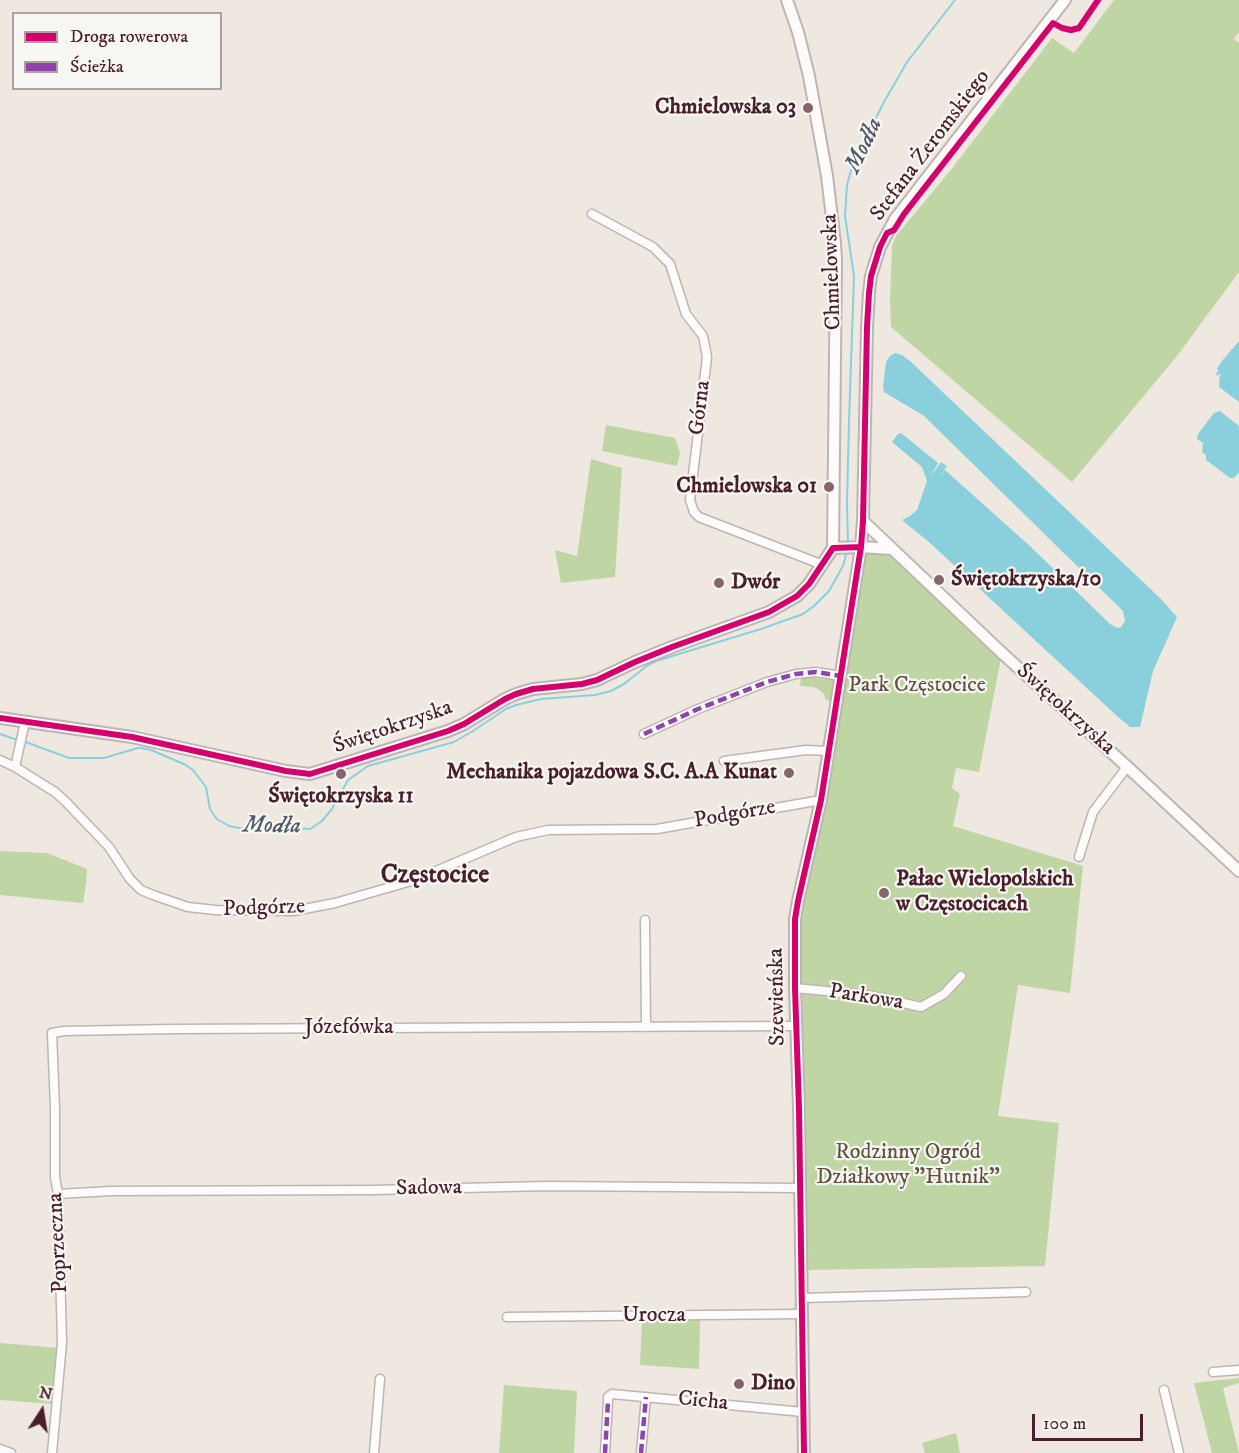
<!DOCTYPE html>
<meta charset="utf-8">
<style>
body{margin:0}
#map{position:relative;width:1239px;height:1453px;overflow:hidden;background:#efe8e0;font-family:"IM FELL DW Pica",serif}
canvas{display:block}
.legend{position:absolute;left:12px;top:12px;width:210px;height:78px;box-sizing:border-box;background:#f6f6f2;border:2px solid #b1a0a2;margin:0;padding:8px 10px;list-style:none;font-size:18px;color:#4a1f2b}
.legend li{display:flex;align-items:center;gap:12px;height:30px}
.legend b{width:30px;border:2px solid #b1a0a2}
.north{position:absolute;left:12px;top:1381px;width:60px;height:60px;-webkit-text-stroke:4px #f6f6f2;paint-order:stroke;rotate:12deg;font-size:16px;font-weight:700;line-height:24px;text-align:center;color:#4a1f2b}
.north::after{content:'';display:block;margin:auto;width:21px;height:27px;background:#4a1f2b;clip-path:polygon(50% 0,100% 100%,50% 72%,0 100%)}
.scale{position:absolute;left:1032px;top:1414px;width:111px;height:27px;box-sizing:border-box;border:3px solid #4a1f2b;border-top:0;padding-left:8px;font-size:18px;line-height:21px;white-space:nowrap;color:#4a1f2b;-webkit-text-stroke:4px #f6f6f2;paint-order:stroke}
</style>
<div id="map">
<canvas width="1239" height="1453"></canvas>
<ul class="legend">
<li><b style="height:8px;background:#d6006c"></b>Droga rowerowa</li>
<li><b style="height:8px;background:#8e44ad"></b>Ścieżka</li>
</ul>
<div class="north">N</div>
<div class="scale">100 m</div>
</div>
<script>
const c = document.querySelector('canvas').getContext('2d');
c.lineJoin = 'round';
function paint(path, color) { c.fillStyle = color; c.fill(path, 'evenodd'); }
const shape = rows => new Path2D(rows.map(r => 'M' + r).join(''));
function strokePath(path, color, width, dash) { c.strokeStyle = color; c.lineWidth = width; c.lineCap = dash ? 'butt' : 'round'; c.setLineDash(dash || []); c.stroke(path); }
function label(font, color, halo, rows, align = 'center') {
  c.font = font + ' "IM FELL DW Pica",serif'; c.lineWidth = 4.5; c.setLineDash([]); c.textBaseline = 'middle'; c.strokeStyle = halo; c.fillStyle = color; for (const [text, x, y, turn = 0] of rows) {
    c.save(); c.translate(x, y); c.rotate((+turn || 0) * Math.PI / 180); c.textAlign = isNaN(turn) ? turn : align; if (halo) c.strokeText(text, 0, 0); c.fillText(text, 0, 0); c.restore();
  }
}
paint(shape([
 [1114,0,1239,0,1239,32,1234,39,1239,43,1239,272,1177,356,1072,482,891,327,890,301,892,246,896,236,950,171,1052,38,1074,53],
 [606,425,675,438,680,453,677,466,602,451],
 [591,459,622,468,615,577,561,583,555,550,577,556],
 [861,547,891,549,955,606,1002,653,979,772,956,768,952,788,960,794,953,826,1083,866,1070,993,1018,985,998,1116,1059,1123,1045,1266,806,1270,805,1103,802,992,866,998,923,1008,921,1006,868,995,795,988,795,919,798,901,821,800],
 [807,677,835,680,831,701,826,700,823,693,818,689,813,687,800,686,801,678],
 [0,851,47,853,87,869,86,884,83,903,0,895],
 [642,1320,700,1320,699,1369,640,1365],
 [0,1343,60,1348,53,1404,0,1400],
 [1239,1378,1239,1383,1223,1388,1239,1453,1212,1453,1194,1383],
 [504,1385,577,1391,574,1453,499,1453],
 [956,1433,960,1453,925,1453,922,1443]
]), '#c0d5a4');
paint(shape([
 [1239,335,1239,402,1219,387,1220,373,1217,376,1216,374,1218,371,1217,368,1222,361,1239,341],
 [895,353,902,355,910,361,1161,599,1177,617,1153,671,1140,727,1130,727,1117,716,930,543,902,520,910,516,917,510,927,481,922,467,892,442,898,434,901,433,938,463,931,476,941,462,947,466,937,481,945,470,1031,547,1110,624,1117,628,1121,627,1125,621,1123,611,924,416,884,392,883,387,886,362,890,356],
 [1220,411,1239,426,1239,472,1236,476,1234,478,1230,478,1206,460,1206,455,1202,452,1203,443,1197,439,1198,434,1214,413]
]), '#89d0dc');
strokePath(shape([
 [848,545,847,503,849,422,854,276,845,216,847,185,853,163,884,102,907,62,955,0],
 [0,734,17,740],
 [23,741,69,758,104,758,138,748,141,748,151,750,186,765,193,770,206,787,210,809,213,814,217,819,229,826,249,830,276,827,310,829,322,821,332,809,348,780,368,766,454,742,473,731,506,709,516,705,541,699,595,695,611,691,624,684,648,665,656,661,761,629,803,614,814,606,829,591,843,566,847,551]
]), '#89d0dc', 2);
const minor = shape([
 [592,214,653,247,670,264,686,314,703,336,707,357,690,500,694,512,699,517,823,565],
 [644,734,698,709,767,682,796,674,816,672,841,676],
 [0,760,15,767,55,792,66,802,109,847,130,879,141,890,153,895,188,907,215,910,294,911,335,903,415,880,516,837,548,830,657,829,821,800],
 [724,761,806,750,829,751],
 [15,767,25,722],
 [1079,857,1093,812,1127,767],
 [645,920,646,1027],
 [795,988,868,995,921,1007,944,994,961,976],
 [58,1194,111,1191,374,1190,548,1186,800,1188],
 [801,1298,1026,1292],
 [507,1317,802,1314],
 [1213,1372,1239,1370],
 [1164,1390,1179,1453],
 [0,1449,11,1453],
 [52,1453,62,1343,58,1194,55,1177,55,1108,52,1033,64,1031,173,1029,796,1026],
 [374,1453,380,1379],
 [605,1453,608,1401,608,1397,612,1394,803,1412],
 [641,1453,646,1397]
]);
const tertiary = shape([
 [787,0,798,32,809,76,827,176,835,243,836,261,833,548],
 [863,521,1002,653,1133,772,1239,871],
 [833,548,861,547,891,549],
 [0,718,132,737,286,771,310,774,448,731,464,724,505,699,516,694,533,689,582,684,597,680,635,662,672,647,769,612,797,596,809,584,833,548],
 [804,1453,799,1109,795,988,795,919,798,901,821,800,861,547,863,521,867,327,869,293,871,276,880,247,895,219,1065,0]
]);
strokePath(minor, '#beb5b2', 11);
strokePath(tertiary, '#beb5b2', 14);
strokePath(minor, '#fdfcfa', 8);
strokePath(tertiary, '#fdfcfa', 10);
strokePath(shape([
 [644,734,698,709,767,682,796,674,816,672,841,676],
 [605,1453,608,1401],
 [641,1453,646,1397]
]), '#8e44ad', 4.5, [9, 4.5]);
strokePath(shape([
 [0,718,132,737,286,771,310,774,448,731,464,724,505,699,516,694,533,689,582,684,597,680,635,662,672,647,769,612,797,596,809,584,833,548,861,547],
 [804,1453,799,1109,795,988,795,919,798,901,821,800,861,547,863,521,867,327,869,293,871,276,880,247,887,233,894,230,904,214,1053,23,1062,28,1071,30,1079,28,1098,0]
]), '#d6006c', 6);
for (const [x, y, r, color] of [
 [808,108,6,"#84656a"],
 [829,487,6,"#84656a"],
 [939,580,6,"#84656a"],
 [719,583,6,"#84656a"],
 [789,773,6,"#84656a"],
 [341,774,6,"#84656a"],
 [884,893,6,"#84656a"],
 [739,1384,6,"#84656a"]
]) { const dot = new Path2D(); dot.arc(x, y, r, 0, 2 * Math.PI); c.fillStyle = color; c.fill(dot); strokePath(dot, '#f6f6f2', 2); }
label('bold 22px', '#4a1f2b', '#f6f6f2', [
 ["Chmielowska 03",796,108,"right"],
 ["Chmielowska 01",817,487,"right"],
 ["Świętokrzyska/10",951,580],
 ["Dwór",731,583],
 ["Mechanika pojazdowa S.C. A.A Kunat",777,773,"right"],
 ["Świętokrzyska 11",341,797,"center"],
 ["Pałac Wielopolskich",896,880],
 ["w Częstocicach",896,905],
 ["Dino",751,1384]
], 'left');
label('22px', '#4a1f2b', '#f6f6f2', [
 ["Stefana Żeromskiego",931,146,-53],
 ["Chmielowska",833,272,-92],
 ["Górna",701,408,-83],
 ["Świętokrzyska",1065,710,42],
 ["Świętokrzyska",393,728,-19],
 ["Podgórze",735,815,-10],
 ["Podgórze",264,909,-2],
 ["Szewieńska",778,997,-91],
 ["Parkowa",866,998,9],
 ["Józefówka",349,1028],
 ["Sadowa",429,1189,-1],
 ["Poprzeczna",59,1243,-93],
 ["Urocza",654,1316],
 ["Cicha",703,1402,6]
]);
label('22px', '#625140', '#f6f6f2', [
 ["Park Częstocice",917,686],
 ["Rodzinny Ogród",908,1153],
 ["Działkowy \"Hutnik\"",908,1178]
]);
label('italic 24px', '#515968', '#f6f6f2', [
 ["Modła",865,146,-65],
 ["Modła",272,827,1]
]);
label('bold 26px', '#4a1f2b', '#f6f6f2', [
 ["Częstocice",435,877]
]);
</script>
